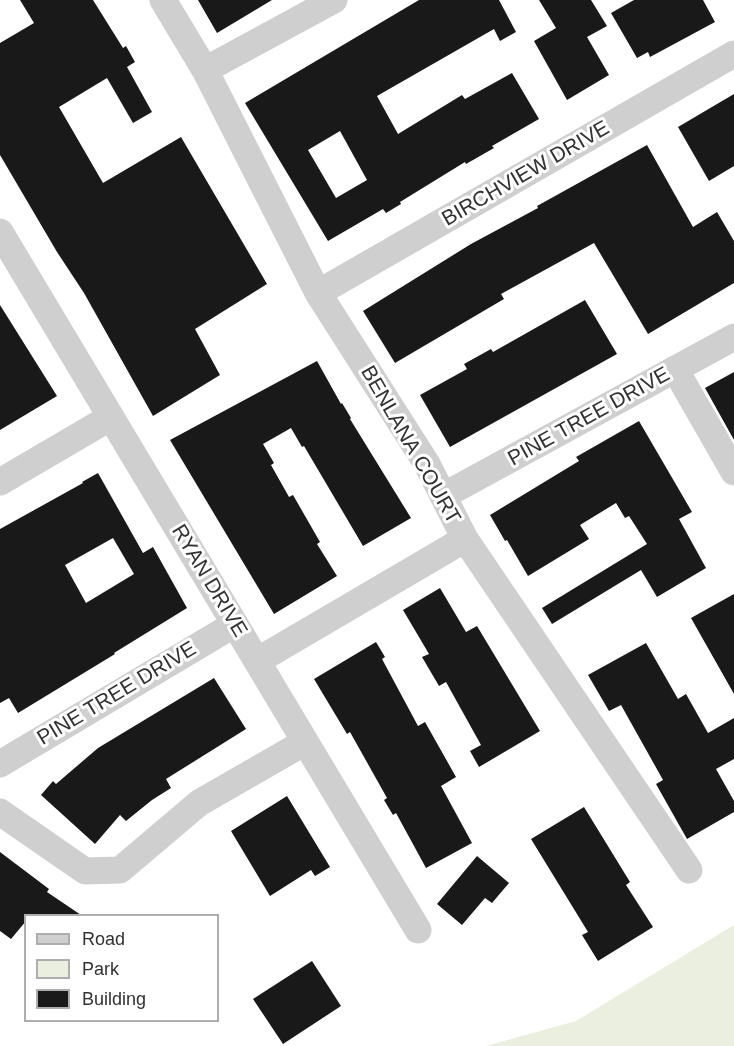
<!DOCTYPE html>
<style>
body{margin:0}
#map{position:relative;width:734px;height:1046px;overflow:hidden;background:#fff;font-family:Arial,sans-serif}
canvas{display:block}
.legend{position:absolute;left:24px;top:914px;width:195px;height:108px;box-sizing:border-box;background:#fff;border:2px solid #adadad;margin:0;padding:8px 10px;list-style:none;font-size:18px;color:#323232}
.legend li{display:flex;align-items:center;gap:12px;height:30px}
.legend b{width:30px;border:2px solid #adadad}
</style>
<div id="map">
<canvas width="734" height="1046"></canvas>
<ul class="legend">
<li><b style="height:8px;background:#cfcfcf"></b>Road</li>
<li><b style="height:16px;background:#eaefe0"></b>Park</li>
<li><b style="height:16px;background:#191919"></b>Building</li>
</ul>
</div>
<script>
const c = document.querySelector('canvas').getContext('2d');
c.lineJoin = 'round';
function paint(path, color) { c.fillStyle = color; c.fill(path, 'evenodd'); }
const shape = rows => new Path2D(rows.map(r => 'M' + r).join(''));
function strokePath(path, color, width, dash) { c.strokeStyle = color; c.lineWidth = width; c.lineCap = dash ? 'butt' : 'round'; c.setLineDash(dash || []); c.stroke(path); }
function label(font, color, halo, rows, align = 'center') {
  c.font = font + ' Arial,sans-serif'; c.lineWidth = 6; c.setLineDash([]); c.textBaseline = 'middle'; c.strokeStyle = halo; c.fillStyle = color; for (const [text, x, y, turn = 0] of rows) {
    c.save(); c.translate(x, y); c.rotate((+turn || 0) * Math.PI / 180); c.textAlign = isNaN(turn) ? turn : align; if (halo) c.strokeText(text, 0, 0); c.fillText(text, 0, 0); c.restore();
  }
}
paint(shape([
 [734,925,734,1046,486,1046,576,1021]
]), '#eaefe0');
paint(shape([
 [20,0,93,0,123,48,126,46,135,62,127,67,152,112,133,123,107,78,59,107,103,183,181,137,267,284,195,329,220,375,153,416,84,293,57,252,0,155,0,43,34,23],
 [198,0,272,0,217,33],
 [419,0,499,0,516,32,500,41,494,29,377,96,398,134,462,95,465,99,512,73,539,119,492,146,494,148,466,164,465,162,400,202,401,204,386,213,383,209,328,241,245,103],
 [340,131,367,180,336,198,308,150],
 [539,0,591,0,607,26,587,37,609,75,567,100,534,41,556,28],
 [634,0,703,0,715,22,650,57,648,52,637,58,611,13],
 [734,94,734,166,709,181,678,127],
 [647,145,693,227,717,212,734,241,734,283,648,334,594,243,501,294,504,299,395,363,363,311,471,244,538,208,537,206],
 [585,300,617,354,450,447,420,395,467,369,464,364,491,349,493,352],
 [0,305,57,396,0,430],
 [317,361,341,404,342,403,351,418,350,419,411,518,363,546,304,446,302,447,291,428,263,444,274,463,271,465,289,497,293,495,320,542,317,544,337,576,274,614,170,440],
 [734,372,734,440,705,388],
 [639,421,692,512,679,519,706,568,657,597,641,570,552,624,542,608,647,544,629,516,625,518,616,503,580,525,589,539,528,576,507,540,505,541,490,515,579,461,576,457],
 [98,473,143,553,153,547,187,608,114,653,115,654,18,713,9,698,0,703,0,529,83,483,82,482],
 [113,538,134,574,86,603,65,565],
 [440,588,466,632,477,626,540,731,479,767,470,751,481,745,446,682,439,686,422,657,429,654,403,610],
 [734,594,734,694,691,618],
 [376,642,385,657,382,659,418,726,425,722,456,777,441,786,472,843,426,868,396,813,393,815,384,800,387,798,350,732,347,734,314,679],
 [646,643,678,699,686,694,708,733,734,718,734,759,716,769,734,801,734,812,687,839,656,784,663,780,621,705,609,711,588,675],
 [214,678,246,729,166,779,171,788,152,800,126,821,120,815,95,844,41,795,53,781,56,784,98,748],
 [287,796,330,867,315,876,311,870,270,896,231,831],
 [584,807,630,882,626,885,653,927,598,961,582,935,588,932,531,839],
 [0,852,49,889,47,892,81,915,26,915,26,921,11,939,0,931],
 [477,856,509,883,492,903,485,898,462,925,437,904],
 [312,961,341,1006,283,1044,253,999]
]), '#191919');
strokePath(shape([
 [163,0,205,70,318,293,427,464,465,539,689,870],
 [205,70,334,0],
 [0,232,418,930],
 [318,293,734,54],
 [675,369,734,472],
 [0,482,111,417],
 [443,496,734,337],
 [257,661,465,539],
 [0,764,235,624],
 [0,812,85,871,120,870,199,803,305,742]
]), '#cfcfcf', 27);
label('21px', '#323232', '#fff', [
 ["BIRCHVIEW DRIVE",526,174,-30],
 ["PINE TREE DRIVE",589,417,-29],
 ["BENLANA COURT",410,445,60],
 ["RYAN DRIVE",209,581,59],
 ["PINE TREE DRIVE",117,694,-31]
]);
</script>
